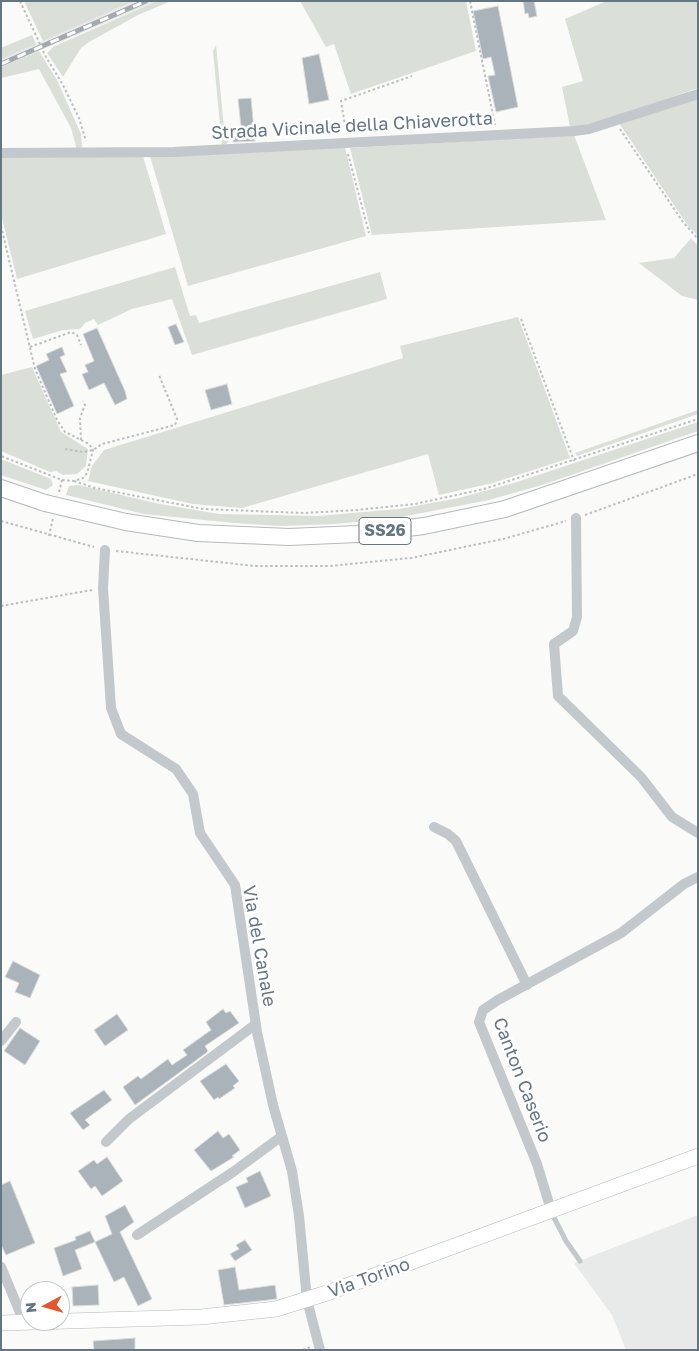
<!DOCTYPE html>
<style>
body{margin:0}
#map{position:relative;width:699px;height:1351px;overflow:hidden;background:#fafaf8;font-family:"Golos Text",sans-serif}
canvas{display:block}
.frame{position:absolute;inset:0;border:2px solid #657683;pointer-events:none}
.north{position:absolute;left:20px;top:1281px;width:50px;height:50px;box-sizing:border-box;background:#fff;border:1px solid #c1c8cd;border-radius:50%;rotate:264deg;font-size:14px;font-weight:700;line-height:20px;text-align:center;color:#657683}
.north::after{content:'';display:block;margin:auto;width:18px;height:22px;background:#e4572e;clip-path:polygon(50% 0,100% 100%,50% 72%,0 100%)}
</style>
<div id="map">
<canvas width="699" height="1351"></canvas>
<div class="frame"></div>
<div class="north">N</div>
</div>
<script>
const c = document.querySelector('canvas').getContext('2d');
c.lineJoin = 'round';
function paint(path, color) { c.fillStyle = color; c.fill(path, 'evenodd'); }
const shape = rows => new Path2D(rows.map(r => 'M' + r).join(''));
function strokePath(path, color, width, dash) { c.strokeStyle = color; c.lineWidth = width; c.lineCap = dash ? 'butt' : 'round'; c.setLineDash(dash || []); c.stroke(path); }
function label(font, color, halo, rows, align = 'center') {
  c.font = font + ' "Golos Text",sans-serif'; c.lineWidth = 5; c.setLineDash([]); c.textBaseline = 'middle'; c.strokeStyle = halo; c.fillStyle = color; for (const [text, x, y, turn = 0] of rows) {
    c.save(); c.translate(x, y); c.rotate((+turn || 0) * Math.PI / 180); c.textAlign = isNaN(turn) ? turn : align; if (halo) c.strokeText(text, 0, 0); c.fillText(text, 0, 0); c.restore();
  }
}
paint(shape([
 [134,1,157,1,1,67,1,59],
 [698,1215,698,1350,626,1350,612,1315,574,1263]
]), '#e8e9e9');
paint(shape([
 [24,1,134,1,43,41],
 [157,1,171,1,138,15,89,42,81,48,63,77,47,53,53,47],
 [300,1,466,1,476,51,351,94,334,44,326,47],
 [607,1,698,1,698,88,600,122,570,127,562,87,583,81,565,19],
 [32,35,36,44,1,59,1,48],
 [216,45,224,128,228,128,229,137,228,143,222,146,213,51],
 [39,51,57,80,81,134,82,147,77,150,71,128,39,69,1,78,1,67],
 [698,98,698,236,688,226,619,123],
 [574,135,606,220,372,235,350,148],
 [345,147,366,236,188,286,150,156],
 [143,156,166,234,17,279,1,214,1,157],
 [691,238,698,246,698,300,682,296,639,263,674,258],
 [175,267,190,316,196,315,199,323,380,272,387,299,192,355,172,299,132,309,98,325,94,319,85,323,80,329,63,330,33,339,25,311],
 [518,317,570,458,493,483,439,495,428,454,242,508,193,504,88,481,92,466,104,450,403,358,400,346],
 [32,367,61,432,88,449,86,466,77,474,63,475,56,471,50,472,1,451,1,375],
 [698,410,698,414,577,456,575,453],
 [698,422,698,431,545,484,489,500,396,518,335,524,280,526,234,523,144,514,66,495,69,486,78,485,160,504,219,514,318,516,399,509,459,498,514,483],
 [1,459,51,479,53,485,46,490,1,475]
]), '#dadfd7');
const building = shape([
 [523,1,534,1,537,16,529,18,528,13,525,14,523,1],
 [498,6,518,107,496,112,488,76,495,75,491,57,483,59,473,11,498,6],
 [319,54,329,100,309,104,302,58,319,54],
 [251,98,255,141,233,142,232,128,241,127,238,99,251,98],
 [176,324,184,342,175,345,168,327,176,324],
 [97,328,125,391,127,399,115,405,104,383,89,390,82,374,88,372,85,365,94,361,83,334,97,328],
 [62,347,65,355,60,357,67,372,60,374,74,406,57,414,36,366,49,360,46,354,62,347],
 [227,384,232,404,211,410,205,390,227,384],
 [13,961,40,975,30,998,15,992,19,983,5,977,13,961],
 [223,1009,226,1013,230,1011,239,1023,205,1046,208,1051,206,1053,135,1105,123,1087,138,1076,141,1079,168,1059,172,1065,187,1055,183,1050,211,1030,206,1022,223,1009],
 [117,1014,128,1030,105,1046,94,1030,117,1014],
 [20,1028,40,1041,25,1065,4,1051,20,1028],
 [226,1064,239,1081,233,1086,235,1088,219,1099,218,1097,214,1100,200,1081,226,1064],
 [104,1090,112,1100,85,1120,90,1125,83,1130,70,1113,104,1090],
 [218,1131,223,1138,229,1134,240,1150,232,1156,234,1157,211,1171,194,1150,218,1131],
 [107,1157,123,1181,102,1196,95,1186,91,1189,78,1171,94,1160,97,1164,107,1157],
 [260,1171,271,1196,245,1208,236,1187,248,1182,246,1178,260,1171],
 [10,1181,35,1243,6,1255,1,1245,1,1185,10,1181],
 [125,1205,134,1222,120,1232,152,1299,138,1306,124,1277,114,1282,95,1242,112,1234,105,1216,125,1205],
 [90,1231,95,1242,75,1250,82,1269,63,1276,54,1248,76,1240,75,1237,90,1231],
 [245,1240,252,1250,235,1261,230,1254,239,1249,236,1245,245,1240],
 [235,1267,239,1290,275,1285,277,1299,224,1305,218,1270,235,1267],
 [98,1285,99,1305,73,1306,72,1287,98,1285],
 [135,1338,135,1350,94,1350,93,1341,135,1338]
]);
paint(building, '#aab3b9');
strokePath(building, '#dcdcda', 1);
const secondary = shape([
 [1,1323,201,1317,276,1309,330,1292,698,1156]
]);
const primary = shape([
 [1,488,45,503],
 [62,507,126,522,198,533,289,537,357,534,424,526,505,509,698,443]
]);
strokePath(secondary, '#b3babf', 16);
strokePath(primary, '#b5babe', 18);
strokePath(shape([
 [20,1,46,57,63,85,79,118,86,141],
 [470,1,495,125],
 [620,129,683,222,698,239],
 [346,132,341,101,412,76],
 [348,154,369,233],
 [1,226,35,369,57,420,65,432,89,444,93,450,87,473,83,478,74,481,62,480,1,456],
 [521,319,574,461],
 [30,347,71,332,77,335,81,345],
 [81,440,80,418,85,405,83,401],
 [65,449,83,452,93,450,102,444,175,425,177,419,159,375],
 [74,481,95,488,203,509,304,513,357,510,415,504,484,489,698,419],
 [59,492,62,480],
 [585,515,698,474],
 [1,521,94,547],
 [49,536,53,518],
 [116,551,255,566,330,566,411,558,503,539,566,521],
 [1,606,92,590],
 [303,1350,310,1347]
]), '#bbbfc2', 2, [2.5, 2.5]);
strokePath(shape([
 [551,1212,566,1241,580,1261]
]), '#c3c8cc', 5);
strokePath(shape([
 [1,153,173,152,574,131,589,129,698,94],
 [576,518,577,617,573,631,554,644,558,696,641,777,672,817,698,833],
 [105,550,103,588,111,708,121,734,176,769,193,794,200,833,235,885,257,1032,273,1105,292,1171,299,1216,307,1300,320,1350],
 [434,827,448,834,456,841,527,985],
 [1,1041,16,1022],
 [106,1142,129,1119,256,1024],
 [551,1210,537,1164,479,1022,483,1010,498,1000,621,933,684,884,698,877],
 [137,1235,233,1172,282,1136],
 [1,1267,24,1322]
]), '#c3c8cc', 10);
strokePath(secondary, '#fff', 15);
strokePath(primary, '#fff', 16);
const rail = shape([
 [1,64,146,1]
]);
strokePath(rail, '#a2aab0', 5);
strokePath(rail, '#fff', 3, [9]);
const primaryBridge = shape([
 [45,503,62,507]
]);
strokePath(primaryBridge, '#b5babe', 18, []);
strokePath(primaryBridge, '#fff', 16);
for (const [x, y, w] of [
 [385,531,52]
]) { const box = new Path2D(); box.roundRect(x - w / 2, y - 13.5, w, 27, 4); c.fillStyle = '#fff'; c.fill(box); strokePath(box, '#657683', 1); }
label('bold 16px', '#657683', null, [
 ["SS26",385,531]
]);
label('18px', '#657683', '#fff', [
 ["Strada Vicinale della Chiaverotta",352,126,-3],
 ["Via del Canale",259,946,80],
 ["Canton Caserio",522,1080,69],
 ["Via Torino",369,1278,-20]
]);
</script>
